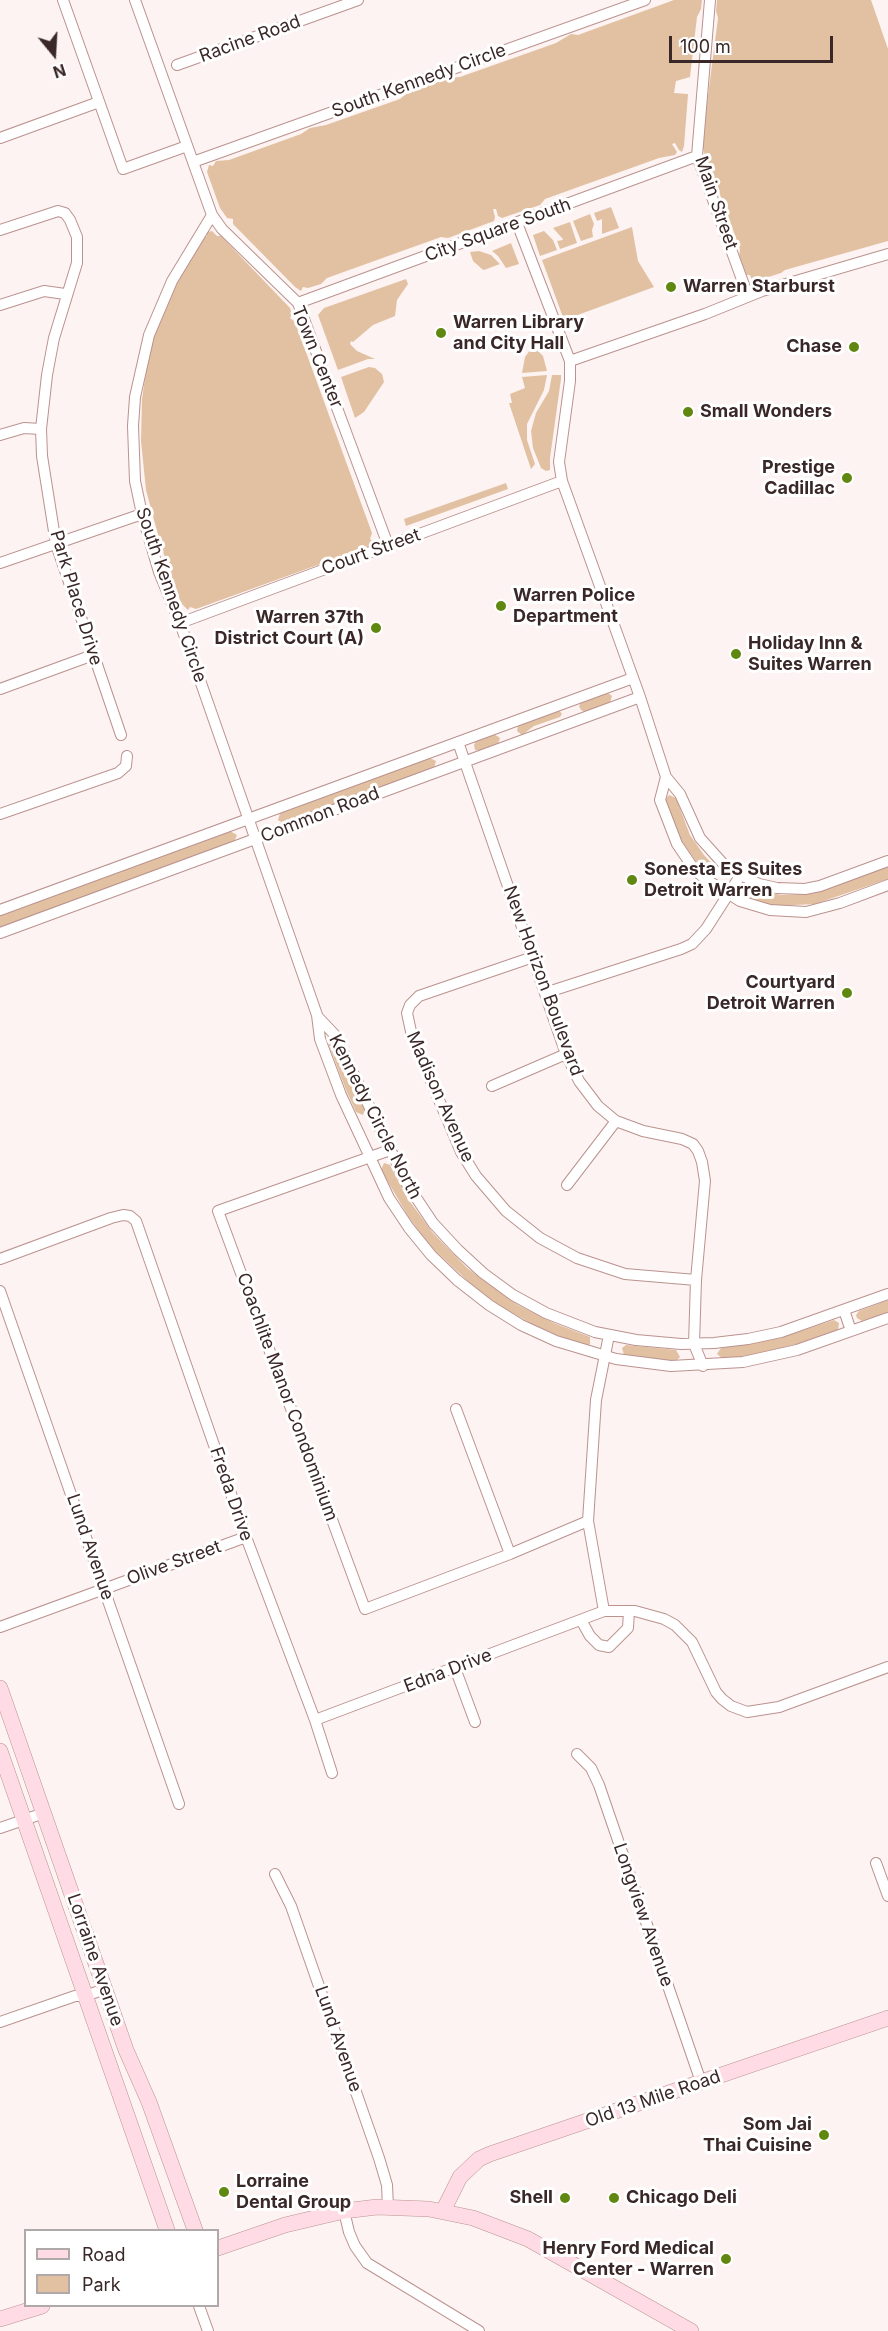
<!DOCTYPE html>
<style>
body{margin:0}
#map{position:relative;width:888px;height:2331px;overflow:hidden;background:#fcf3f2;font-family:Inter,sans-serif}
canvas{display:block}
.legend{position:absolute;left:24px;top:2229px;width:195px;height:78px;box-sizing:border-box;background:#fff;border:2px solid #b0a9a9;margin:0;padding:8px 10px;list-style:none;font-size:18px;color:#392827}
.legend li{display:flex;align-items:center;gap:12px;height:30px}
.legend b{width:30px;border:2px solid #b0a9a9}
.north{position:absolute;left:24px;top:24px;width:60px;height:60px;-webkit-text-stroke:4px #fff;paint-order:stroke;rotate:162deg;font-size:16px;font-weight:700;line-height:24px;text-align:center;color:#392827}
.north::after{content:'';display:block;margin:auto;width:21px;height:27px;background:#392827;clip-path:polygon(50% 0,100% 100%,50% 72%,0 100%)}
.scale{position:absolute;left:669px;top:36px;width:164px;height:27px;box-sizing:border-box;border:3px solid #392827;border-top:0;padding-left:8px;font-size:18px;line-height:21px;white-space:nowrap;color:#392827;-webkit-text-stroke:4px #fff;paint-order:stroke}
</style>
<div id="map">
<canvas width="888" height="2331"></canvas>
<ul class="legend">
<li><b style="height:8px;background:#ffdce5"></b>Road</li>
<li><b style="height:16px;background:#e2c1a2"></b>Park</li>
</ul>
<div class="north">N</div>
<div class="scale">100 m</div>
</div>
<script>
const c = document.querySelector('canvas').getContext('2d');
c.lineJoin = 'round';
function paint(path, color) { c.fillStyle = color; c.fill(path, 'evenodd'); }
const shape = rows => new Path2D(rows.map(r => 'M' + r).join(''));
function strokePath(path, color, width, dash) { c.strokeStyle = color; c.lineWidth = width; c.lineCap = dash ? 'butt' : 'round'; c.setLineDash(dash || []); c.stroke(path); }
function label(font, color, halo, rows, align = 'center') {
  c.font = font + ' Inter,sans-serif'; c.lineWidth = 6; c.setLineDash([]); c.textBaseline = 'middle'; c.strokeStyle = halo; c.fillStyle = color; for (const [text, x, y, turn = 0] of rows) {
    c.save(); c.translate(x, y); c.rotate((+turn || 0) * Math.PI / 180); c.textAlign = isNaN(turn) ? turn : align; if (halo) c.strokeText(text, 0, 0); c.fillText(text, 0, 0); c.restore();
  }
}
paint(shape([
 [674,0,702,0,701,9,697,17,690,77,676,81,674,93,688,94,684,146,682,152,679,150,675,143,672,144,677,152,675,155,659,158,545,199,540,205,502,218,498,216,496,209,493,209,495,217,494,221,448,238,441,237,327,278,321,284,308,288,303,287,301,291,295,287,233,224,233,219,227,218,220,208,207,172,209,165,213,166,216,161,229,160,301,134,310,128,326,125,400,99,407,93,449,78,460,77,556,43,571,34,578,35],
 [717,0,871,0,888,49,888,241,785,270,781,273,762,279,758,277,752,280,750,275,746,275,739,256,740,249,718,189,709,171,711,168,707,164,702,144,702,125,705,119,718,18,716,11],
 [611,207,619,228,602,234,602,219,597,221,594,213],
 [590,214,594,224,592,230,593,237,581,241,573,221],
 [570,222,577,243,560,249,557,241,563,240,562,238,553,228],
 [632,227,638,261,654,287,564,320,542,260],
 [212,231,217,236,221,236,290,308,292,314,290,318,295,322,372,533,370,539,373,541,367,549,348,554,196,609,190,607,188,610,181,603,161,546,146,490,141,441,142,399,148,359,157,325,168,297,201,238,207,236,207,232],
 [544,231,553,240,557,250,540,256,533,235],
 [511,243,519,264,506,268,498,256,492,251],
 [479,251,491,255,500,264,484,270,482,269,473,261,470,252],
 [406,279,408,284,397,300,395,316,373,325,353,342,351,341,350,344,357,351,375,359,368,359,338,370,318,315,324,308],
 [533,346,543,356,547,371,522,373,525,357],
 [369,367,375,368,382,374,384,382,364,412,355,418,341,377],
 [547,375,544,390,527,424,527,440,535,464,531,469,509,403,512,403,510,394,525,388,522,377],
 [552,375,561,375,561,379,550,458,550,470,546,471,541,468,533,448,531,431,536,413,549,391],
 [506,483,508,489,406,526,404,519],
 [608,693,612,696,610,703,585,712,581,710,579,706,582,701],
 [559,710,562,714,560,717,534,726,522,735,517,731,518,725],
 [494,734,500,738,498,744,480,751,475,750,474,745,476,741],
 [430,758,436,761,434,768,284,824,278,820,280,813],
 [669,795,676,798,690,835,704,855,715,867,716,871,712,875,707,874,702,870,679,837,665,800],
 [230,831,237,835,234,842,0,928,0,916],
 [888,867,888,879,815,904,775,906,743,897,741,893,746,888,781,895,809,894],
 [327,1037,330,1037,365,1109,363,1115,356,1112,346,1090,327,1040],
 [384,1163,390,1165,408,1199,433,1233,467,1268,518,1305,554,1323,590,1337,590,1344,588,1346,571,1341,534,1325,500,1306,471,1284,429,1245,408,1216,381,1170],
 [888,1300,888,1312,862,1321,857,1318,856,1315,859,1311],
 [834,1320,839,1323,838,1330,801,1343,757,1354,723,1359,717,1354,721,1348,783,1337],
 [626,1345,676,1350,680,1357,676,1361,624,1355,622,1348]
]), '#e2c1a2');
const street = shape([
 [63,0,123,169,187,146],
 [135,0,212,215,222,229,298,303,388,545],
 [710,0,697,156,748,296],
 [177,65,358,0],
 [0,138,99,102],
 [193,162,645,0],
 [212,215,172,281,149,335,135,397,133,426,135,481,142,514,159,572,180,623,317,1015,320,1039,341,1095,389,1198,409,1228,431,1255,457,1280,489,1305,521,1325,556,1341,616,1359,671,1366,743,1362,797,1350,888,1318],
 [517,223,570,361,570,381,559,462,562,481,640,697,666,777,680,794,700,838,727,868,759,884,777,888,805,889,820,886,888,861],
 [0,230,58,211,65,213,70,220,77,237,77,263,54,338,47,375,41,429,42,456,56,544,121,735],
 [298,303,697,156],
 [0,305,44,291,65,294],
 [570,361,705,314,762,291,888,254],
 [0,435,24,428,41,429],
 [0,563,142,514],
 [180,623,562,481],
 [0,689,93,655],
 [458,742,566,1054,579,1081,598,1106,616,1121,643,1131,682,1139,693,1144,698,1151,702,1162,705,1181,696,1280,694,1344,703,1366],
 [666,777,660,800,677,844,694,869,704,878,740,901,770,910,806,912,840,903,888,885],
 [0,814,118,773,126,766,127,756],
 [0,910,633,678],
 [0,933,640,697],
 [533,957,419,996,410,1005,407,1013,412,1036,461,1152,476,1176,506,1211,540,1238,577,1258,625,1274,696,1280],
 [545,993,681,949,692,944,706,929,740,876],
 [317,1016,334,1034,407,1184,433,1223,458,1250,483,1273,513,1295,546,1313,595,1332,636,1340,681,1344,714,1343,748,1339,781,1332,888,1294],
 [492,1086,566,1054],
 [390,1150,218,1211,365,1609,510,1554,588,1521],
 [567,1185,616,1121],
 [0,1259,111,1218,123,1215,130,1216,136,1221,246,1537,315,1720,332,1773],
 [0,1291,179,1804],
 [844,1310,851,1331],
 [456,1409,510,1554],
 [604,1611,588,1521,596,1400,609,1335],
 [581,1620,590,1636,599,1645,609,1647,628,1628,629,1611],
 [0,1627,246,1537],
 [455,1668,475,1722],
 [315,1720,604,1611,635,1611,664,1619,675,1625,692,1642,716,1692,722,1699,731,1706,747,1712,779,1707,888,1667],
 [577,1754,591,1768,599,1785,701,2082],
 [0,1828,44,1813],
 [876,1863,888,1896],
 [275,1874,291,1906,379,2158,387,2185,388,2207],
 [0,2022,75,1996,85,1996,105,1989],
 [344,2211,349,2232,355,2246,367,2263,479,2331],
 [199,2306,208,2331]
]);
const secondary = shape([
 [0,1688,126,2050,149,2102,195,2230],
 [0,1751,167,2230],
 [443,2211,460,2177,479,2159,490,2154,888,2018],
 [218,2248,285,2225,344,2211,377,2207,429,2209,473,2218,528,2239,691,2331],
 [0,2319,42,2306]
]);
strokePath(street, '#bb928e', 12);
strokePath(secondary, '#bb928e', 16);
strokePath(street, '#fff', 10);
strokePath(secondary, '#ffdce5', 15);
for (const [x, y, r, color] of [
 [671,287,6,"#608811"],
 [441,333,6,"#608811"],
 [854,347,6,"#608811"],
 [688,412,6,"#608811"],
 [847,478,6,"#608811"],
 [501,606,6,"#608811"],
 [376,628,6,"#608811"],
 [736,654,6,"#608811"],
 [632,880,6,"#608811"],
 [847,993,6,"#608811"],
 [824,2135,6,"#608811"],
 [224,2192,6,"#608811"],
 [565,2198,6,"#608811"],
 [614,2198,6,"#608811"],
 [726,2259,6,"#608811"]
]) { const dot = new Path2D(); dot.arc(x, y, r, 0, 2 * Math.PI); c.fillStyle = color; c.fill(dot); strokePath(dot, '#fff', 2); }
label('18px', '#392827', '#fff', [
 ["Racine Road",250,39,-20],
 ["South Kennedy Circle",419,81,-20],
 ["Main Street",716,203,71],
 ["City Square South",498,230,-20],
 ["Town Center",317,357,68],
 ["Court Street",371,552,-20],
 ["South Kennedy Circle",171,595,71],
 ["Park Place Drive",76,598,73],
 ["Common Road",320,815,-21],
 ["New Horizon Boulevard",543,981,70],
 ["Madison Avenue",440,1097,66],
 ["Kennedy Circle North",375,1117,63],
 ["Coachlite Manor Condominium",287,1397,70],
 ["Freda Drive",231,1494,71],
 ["Lund Avenue",90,1547,71],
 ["Olive Street",174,1563,-20],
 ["Edna Drive",448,1671,-21],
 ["Longview Avenue",643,1915,71],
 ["Lorraine Avenue",95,1960,71],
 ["Lund Avenue",338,2039,71],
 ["Old 13 Mile Road",653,2099,-19]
]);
label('bold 18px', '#392827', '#fff', [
 ["Warren Starburst",683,287],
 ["Warren Library",453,323],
 ["and City Hall",453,344],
 ["Chase",842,347,"right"],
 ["Small Wonders",700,412],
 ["Prestige",835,468,"right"],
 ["Cadillac",835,489,"right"],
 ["Warren Police",513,596],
 ["Department",513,617],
 ["Warren 37th",364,618,"right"],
 ["District Court (A)",364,639,"right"],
 ["Holiday Inn &",748,644],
 ["Suites Warren",748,665],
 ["Sonesta ES Suites",644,870],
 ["Detroit Warren",644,891],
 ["Courtyard",835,983,"right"],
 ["Detroit Warren",835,1004,"right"],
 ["Som Jai",812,2125,"right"],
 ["Thai Cuisine",812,2146,"right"],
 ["Lorraine",236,2182],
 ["Dental Group",236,2203],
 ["Shell",553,2198,"right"],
 ["Chicago Deli",626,2198],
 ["Henry Ford Medical",714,2249,"right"],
 ["Center - Warren",714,2270,"right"]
], 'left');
</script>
